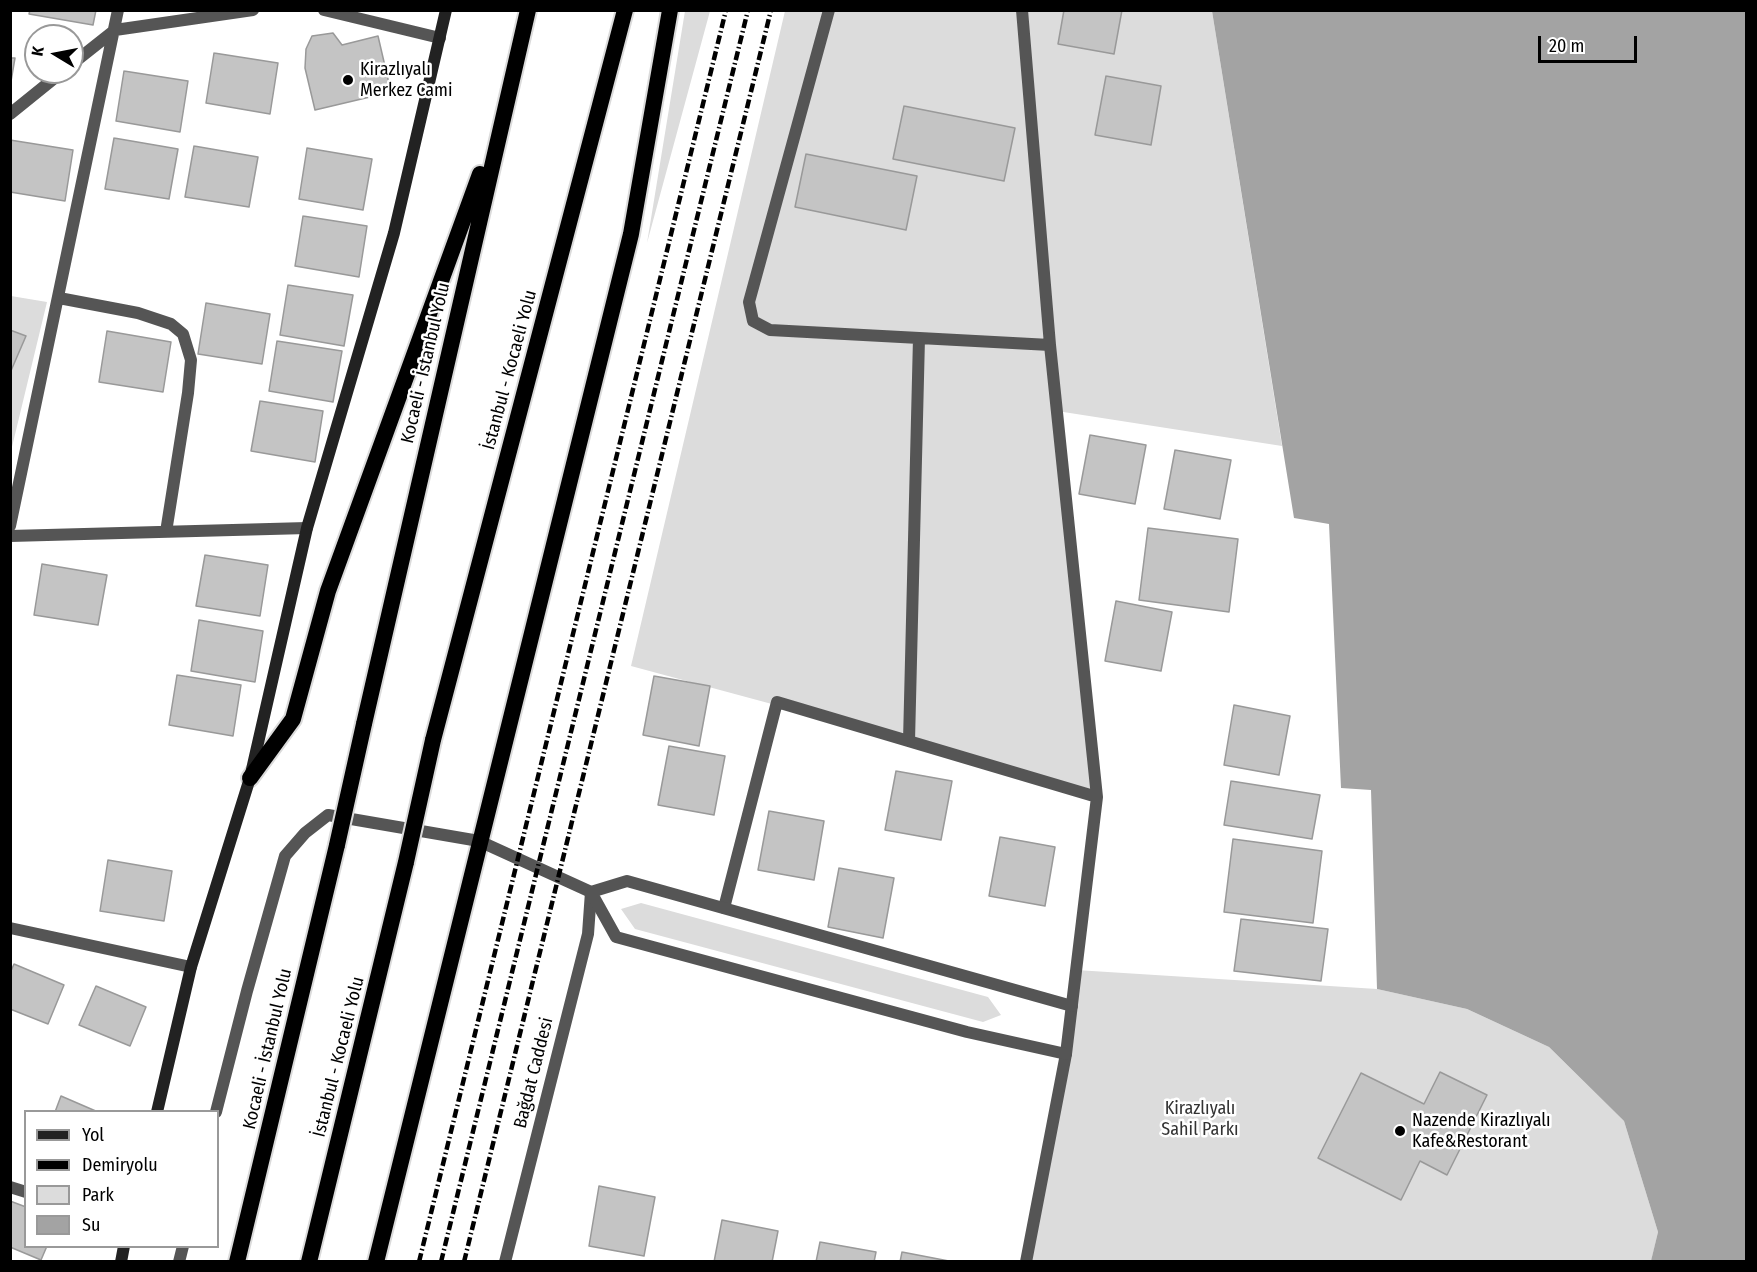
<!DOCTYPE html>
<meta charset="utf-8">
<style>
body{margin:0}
#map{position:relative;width:1757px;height:1272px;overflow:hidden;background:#fff;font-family:"Fira Sans Condensed",sans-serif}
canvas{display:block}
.frame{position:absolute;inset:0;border:12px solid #000;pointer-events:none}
.legend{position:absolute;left:24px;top:1110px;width:195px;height:138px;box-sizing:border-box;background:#fff;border:2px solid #999;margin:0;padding:8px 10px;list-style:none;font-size:18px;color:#000}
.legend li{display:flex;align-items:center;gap:12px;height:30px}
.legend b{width:30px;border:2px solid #999}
.north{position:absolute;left:24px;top:24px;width:60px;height:60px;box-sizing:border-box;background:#fff;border:2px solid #999;border-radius:50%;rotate:280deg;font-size:16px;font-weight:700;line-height:24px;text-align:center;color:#000}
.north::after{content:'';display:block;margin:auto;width:21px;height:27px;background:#000;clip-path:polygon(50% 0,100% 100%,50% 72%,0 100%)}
.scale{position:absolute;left:1538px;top:36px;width:99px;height:27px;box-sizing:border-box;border:3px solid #000;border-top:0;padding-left:8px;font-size:18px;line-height:21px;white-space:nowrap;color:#000;-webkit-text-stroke:4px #fff;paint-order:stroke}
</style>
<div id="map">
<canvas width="1757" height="1272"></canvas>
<div class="frame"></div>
<ul class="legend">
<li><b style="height:8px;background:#222"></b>Yol</li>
<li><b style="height:8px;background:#000"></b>Demiryolu</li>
<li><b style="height:16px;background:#dcdcdc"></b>Park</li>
<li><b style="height:16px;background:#a3a3a3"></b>Su</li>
</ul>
<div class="north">K</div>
<div class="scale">20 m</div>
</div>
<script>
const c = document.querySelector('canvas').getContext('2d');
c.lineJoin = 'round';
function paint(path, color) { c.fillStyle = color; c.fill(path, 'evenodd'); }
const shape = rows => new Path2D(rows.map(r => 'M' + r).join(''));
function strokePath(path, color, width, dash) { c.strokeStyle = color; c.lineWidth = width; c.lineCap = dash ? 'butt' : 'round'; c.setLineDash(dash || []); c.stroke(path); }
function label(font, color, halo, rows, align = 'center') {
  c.font = font + ' "Fira Sans Condensed",sans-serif'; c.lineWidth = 5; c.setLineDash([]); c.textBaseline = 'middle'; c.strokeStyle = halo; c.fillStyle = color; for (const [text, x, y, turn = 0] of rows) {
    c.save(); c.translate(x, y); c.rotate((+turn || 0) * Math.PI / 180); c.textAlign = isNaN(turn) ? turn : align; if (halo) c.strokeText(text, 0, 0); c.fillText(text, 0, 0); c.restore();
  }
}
paint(shape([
 [685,11,710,11,647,243],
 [785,11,1212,11,1282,446,1057,411,1097,797,909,741,631,666],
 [11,296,47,302,11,451],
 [641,903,988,997,1001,1015,983,1022,635,929,621,909],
 [1076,970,1377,989,1467,1009,1549,1047,1624,1121,1658,1232,1651,1262,1026,1262]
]), '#dcdcdc');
paint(shape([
 [1212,11,1746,11,1746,1261,1651,1261,1658,1232,1624,1121,1549,1047,1467,1009,1377,989,1371,790,1341,788,1329,524,1294,518]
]), '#a3a3a3');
const building = shape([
 [30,10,96,10,93,25,29,14,30,10],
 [1064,10,1122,10,1114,54,1058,44,1064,10],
 [333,33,342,45,378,36,391,92,315,110,305,68,306,49,312,36,333,33],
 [214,53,278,63,270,114,206,103,214,53],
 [10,58,15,58,10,87,10,58],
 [124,71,188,81,180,132,116,121,124,71],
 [1106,76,1161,86,1151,145,1095,135,1106,76],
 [904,106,1015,128,1004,181,893,159,904,106],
 [114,138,178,149,169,199,105,189,114,138],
 [10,140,73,150,65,201,10,192,10,140],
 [194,146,258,157,249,207,185,197,194,146],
 [307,148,372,159,363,210,299,199,307,148],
 [806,154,917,176,906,230,795,207,806,154],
 [303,216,367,226,359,277,295,266,303,216],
 [288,285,353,295,344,346,280,335,288,285],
 [206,303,270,314,262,364,198,354,206,303],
 [10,330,26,336,10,373,10,330],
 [107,331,171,342,163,392,99,382,107,331],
 [277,341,342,351,333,402,269,391,277,341],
 [260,401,323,411,315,462,251,451,260,401],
 [1090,435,1146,445,1135,504,1079,494,1090,435],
 [1175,450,1231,460,1220,519,1164,509,1175,450],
 [1148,528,1238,539,1229,612,1139,600,1148,528],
 [205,555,268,565,260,616,196,606,205,555],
 [42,564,107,575,98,625,34,615,42,564],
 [1116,601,1172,612,1161,671,1105,661,1116,601],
 [199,620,263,631,255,682,191,671,199,620],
 [177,675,241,685,233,736,169,725,177,675],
 [654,676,710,686,699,746,643,735,654,676],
 [1234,705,1290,716,1279,775,1224,765,1234,705],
 [669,746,725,756,714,815,658,805,669,746],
 [896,771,952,781,941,840,885,830,896,771],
 [1231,781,1320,795,1312,839,1224,825,1231,781],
 [769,811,824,821,814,880,758,870,769,811],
 [1000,837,1055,847,1045,906,989,896,1000,837],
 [1233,839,1322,851,1313,923,1224,912,1233,839],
 [108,860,172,871,164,921,100,911,108,860],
 [839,868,894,878,883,938,828,927,839,868],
 [1241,919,1328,929,1321,981,1234,971,1241,919],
 [14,964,64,985,48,1024,10,1009,10,973,14,964],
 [96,986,146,1007,130,1046,79,1025,96,986],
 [1440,1072,1487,1095,1447,1175,1420,1161,1401,1200,1318,1158,1361,1073,1424,1104,1440,1072],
 [61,1096,98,1112,55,1112,61,1096],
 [599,1186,655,1197,644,1256,589,1246,599,1186],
 [10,1201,26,1207,26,1246,47,1246,41,1260,10,1247,10,1201],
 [722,1220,778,1231,772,1262,714,1262,722,1220],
 [820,1242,876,1252,874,1262,816,1262,820,1242],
 [902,1252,954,1262,900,1262,902,1252]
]);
paint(building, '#c4c4c4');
strokePath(building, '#999', 1.5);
const trunk = shape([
 [364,724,528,10],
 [433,740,625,10],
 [250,778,293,719,328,591,480,174],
 [237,1262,337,845],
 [309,1262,406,862],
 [376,1262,631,234,670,10]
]);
strokePath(trunk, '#dbdbdb', 20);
strokePath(shape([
 [324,10,440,38],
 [829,10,749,302,753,321,770,330,1050,345],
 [1022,10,1050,345,1097,797,1066,1054,1026,1262],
 [72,64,115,30,253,10],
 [10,114,62,72],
 [59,298,138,313,171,324,183,334,191,360,188,393,166,532],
 [10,526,118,10],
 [10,536,307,528],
 [909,741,919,338],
 [724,908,777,702,1097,797],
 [10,928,191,967],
 [10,1187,26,1192],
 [505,1262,588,934,591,892]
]), '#555', 12);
strokePath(shape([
 [591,892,627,881,1072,1006],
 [216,1112,247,991,285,856,305,833,328,815,479,841,591,892,616,937,967,1032,1066,1054],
 [179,1262,183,1246]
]), '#555', 12);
strokePath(shape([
 [157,1112,191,967,250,778,307,528,394,233,446,10],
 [121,1262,124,1246]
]), '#222', 12);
strokePath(trunk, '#000', 16);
strokePath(shape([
 [419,1262,726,10],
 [441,1262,748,10],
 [464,1262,771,10]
]), '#000', 4.5, [9, 3, 1.5, 3]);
const trunkBridge = shape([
 [337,845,364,724],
 [406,862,433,740]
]);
strokePath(trunkBridge, '#dbdbdb', 20, []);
strokePath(trunkBridge, '#000', 16);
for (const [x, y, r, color] of [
 [348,80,6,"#000"],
 [1400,1131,6,"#000"]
]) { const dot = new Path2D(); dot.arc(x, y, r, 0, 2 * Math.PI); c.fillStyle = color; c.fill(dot); strokePath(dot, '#fff', 2); }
label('18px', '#000', '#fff', [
 ["Kirazlıyalı",360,70],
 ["Merkez Cami",360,91],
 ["Nazende Kirazlıyalı",1412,1121],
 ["Kafe&Restorant",1412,1142]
], 'left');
label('18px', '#000', '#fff', [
 ["Kocaeli - İstanbul Yolu",426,363,-77],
 ["İstanbul - Kocaeli Yolu",510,370,-75],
 ["Kocaeli - İstanbul Yolu",268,1049,-77],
 ["İstanbul - Kocaeli Yolu",339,1057,-76],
 ["Bağdat Caddesi",534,1073,-76]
]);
label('18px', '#333', '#fff', [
 ["Kirazlıyalı",1200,1109],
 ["Sahil Parkı",1200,1130]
]);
</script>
